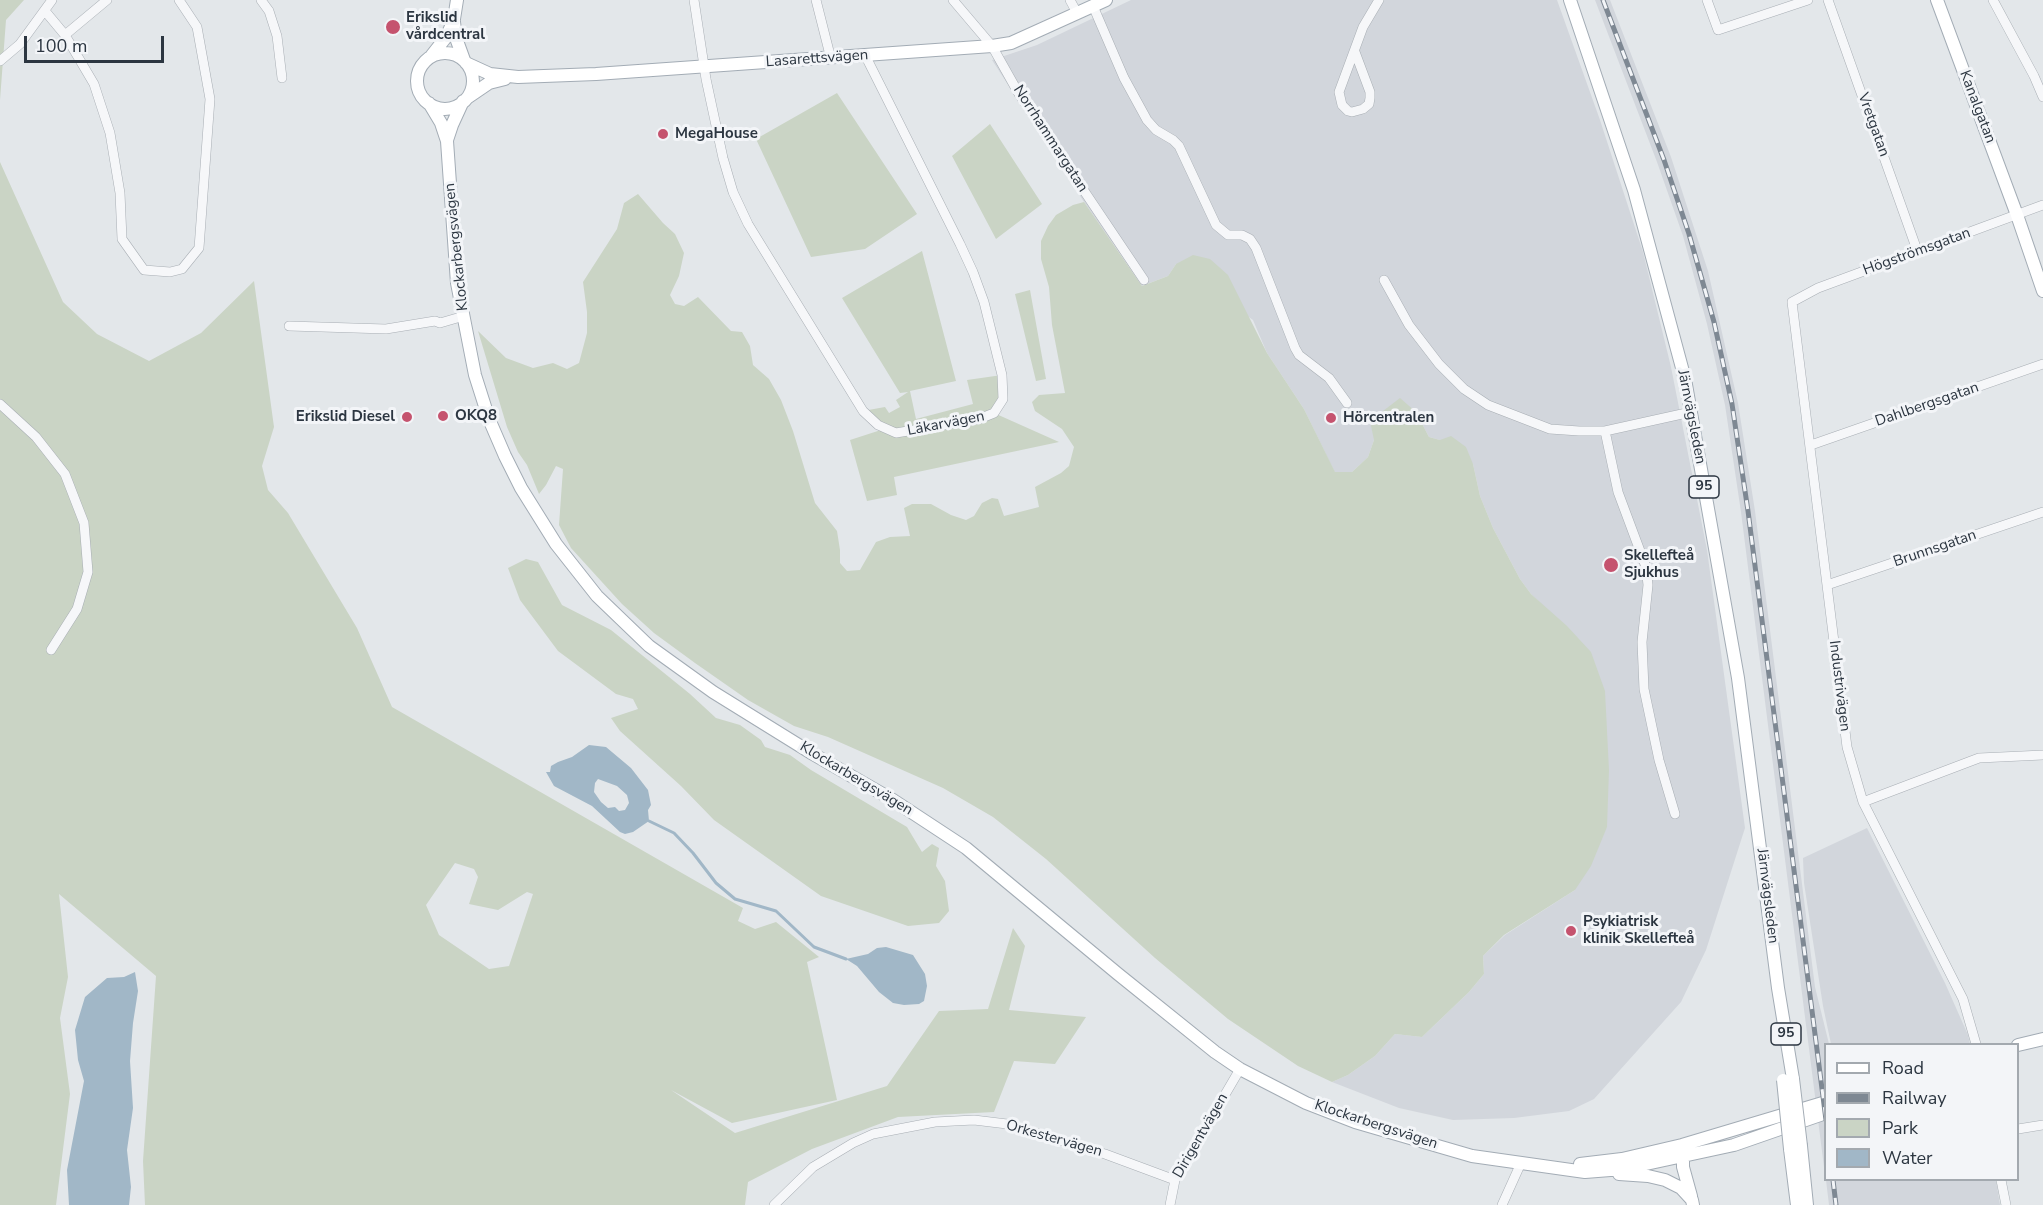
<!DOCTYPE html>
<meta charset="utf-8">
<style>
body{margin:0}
#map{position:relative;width:2043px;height:1205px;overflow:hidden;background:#e3e7ea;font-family:"Nunito Sans",sans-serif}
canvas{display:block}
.legend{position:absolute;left:1824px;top:1043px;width:195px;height:138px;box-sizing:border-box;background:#f3f5f8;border:2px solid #a3a9af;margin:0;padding:8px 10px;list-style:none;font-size:18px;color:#2c3641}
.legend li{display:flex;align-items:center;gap:12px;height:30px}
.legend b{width:30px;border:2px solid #a3a9af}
.scale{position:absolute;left:24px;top:36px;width:140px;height:27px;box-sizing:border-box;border:3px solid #2c3641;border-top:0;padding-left:8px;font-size:18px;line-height:21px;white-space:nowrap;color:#2c3641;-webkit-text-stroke:4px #f3f5f8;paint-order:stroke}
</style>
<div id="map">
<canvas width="2043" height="1205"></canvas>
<ul class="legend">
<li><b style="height:8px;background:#fff"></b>Road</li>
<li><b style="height:8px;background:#7e8893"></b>Railway</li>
<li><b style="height:16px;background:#cad4c5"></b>Park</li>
<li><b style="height:16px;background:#a1b7c7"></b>Water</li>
</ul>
<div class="scale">100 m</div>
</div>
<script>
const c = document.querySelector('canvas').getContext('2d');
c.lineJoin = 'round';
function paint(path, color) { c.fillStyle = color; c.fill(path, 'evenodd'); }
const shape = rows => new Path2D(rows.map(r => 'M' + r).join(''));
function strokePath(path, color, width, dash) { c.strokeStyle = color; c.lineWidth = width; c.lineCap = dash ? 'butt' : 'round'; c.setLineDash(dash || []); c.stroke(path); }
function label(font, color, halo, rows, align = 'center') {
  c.font = font + ' "Nunito Sans",sans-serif'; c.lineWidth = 6; c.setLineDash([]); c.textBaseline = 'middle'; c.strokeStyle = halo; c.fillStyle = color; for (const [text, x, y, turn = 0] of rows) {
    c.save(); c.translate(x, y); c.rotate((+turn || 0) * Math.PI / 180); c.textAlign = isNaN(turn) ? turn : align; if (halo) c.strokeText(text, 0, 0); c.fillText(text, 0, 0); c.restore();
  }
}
paint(shape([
 [1131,0,1557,0,1600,120,1643,252,1671,367,1707,550,1745,828,1706,950,1681,1002,1594,1099,1569,1111,1514,1118,1453,1120,1399,1108,1332,1082,1348,1075,1375,1056,1395,1034,1422,1037,1469,992,1484,974,1483,956,1505,935,1575,890,1541,604,1531,594,1520,579,1493,528,1480,496,1473,464,1440,440,1429,437,1416,412,1374,440,1368,457,1352,472,1335,473,1304,409,1267,353,1253,320,1176,264,1168,276,1142,286,1084,202,992,60,1037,45],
 [1595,0,1610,0,1671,157,1708,271,1738,403,1755,511,1815,987,1829,1044,1826,1044,1825,1175,1741,512,1725,405,1707,324,1683,236,1657,162],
 [1867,828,1945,983,1968,1035,1970,1044,1831,1044,1823,1006,1804,883,1803,858],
 [1826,1180,1996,1180,2000,1205,1829,1205]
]), '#d2d6dc');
paint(shape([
 [0,0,24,0,6,20,0,100],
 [837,93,917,214,865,249,811,257,756,139],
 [990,124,1042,204,996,239,952,156],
 [0,162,63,302,97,334,149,361,201,333,254,281,274,427,262,466,268,490,288,513,357,628,392,707,743,908,738,921,755,929,776,922,819,957,807,962,837,1100,732,1123,671,1090,735,1133,887,1086,939,1011,988,1009,1013,928,1025,946,1009,1010,1086,1017,1055,1064,1014,1061,994,1112,898,1117,812,1149,748,1182,745,1205,145,1205,143,1161,156,976,59,894,68,977,60,1018,70,1094,56,1205,0,1205],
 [455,863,474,869,478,877,469,904,498,910,527,892,533,894,509,966,489,969,439,935,426,905],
 [638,194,663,223,675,234,684,253,679,276,670,295,675,304,684,306,698,297,731,331,742,332,750,346,753,365,769,379,781,400,793,431,815,503,837,531,840,550,840,563,847,571,860,570,876,542,890,537,910,536,904,508,912,504,931,504,951,515,966,520,974,516,982,503,992,498,998,499,1004,516,1039,507,1035,487,1061,473,1069,466,1074,447,1062,429,1035,411,1032,402,1039,395,1065,393,1052,325,1049,287,1041,259,1041,241,1048,226,1056,215,1073,205,1084,202,1142,286,1168,276,1176,264,1193,255,1210,259,1228,275,1267,353,1304,409,1335,472,1352,472,1368,457,1374,440,1370,421,1400,398,1416,412,1429,437,1440,440,1451,436,1466,447,1473,464,1480,496,1493,528,1520,579,1531,594,1567,626,1591,652,1605,691,1609,770,1607,827,1591,866,1575,890,1504,935,1483,956,1484,974,1469,992,1422,1037,1395,1034,1375,1056,1348,1075,1332,1082,1298,1066,1228,1019,1155,958,1046,859,993,817,943,788,828,737,794,726,748,700,695,663,654,633,622,604,571,548,559,525,563,469,556,466,546,485,539,494,527,465,518,452,507,427,478,331,506,358,533,368,553,363,567,369,579,363,587,333,587,312,583,282,617,229,624,203],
 [922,251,956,381,910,391,916,419,973,404,967,380,1002,375,1003,399,994,413,1059,442,894,477,897,495,867,501,850,440,884,429,863,411,885,407,889,413,900,407,896,400,908,392,900,393,842,298],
 [1030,290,1046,379,1036,381,1015,294],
 [526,559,538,562,562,605,611,630,690,694,716,718,740,725,761,740,765,747,790,755,811,770,907,827,922,852,932,844,939,848,936,866,945,881,949,911,939,923,908,926,821,896,714,820,681,786,620,731,611,718,638,709,633,699,616,694,558,651,520,600,508,568]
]), '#cad4c5');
paint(shape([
 [589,745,606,747,631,768,648,790,651,805,648,810,649,821,633,832,625,834,620,832,592,806,554,786,546,772,550,772,551,766,558,762,572,757],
 [598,779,617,786,627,795,629,803,625,810,619,811,615,807,608,808,601,802,594,792,595,783],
 [886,947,913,955,925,974,927,986,924,1001,919,1004,904,1005,893,1003,879,992,857,966,846,959,868,954,877,948],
 [135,972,138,991,133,1023,130,1061,133,1108,127,1150,131,1187,129,1205,69,1205,67,1170,84,1081,78,1060,75,1030,85,997,107,978,124,977]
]), '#a1b7c7');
strokePath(shape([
 [649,821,674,833,693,853,716,883,735,899,776,911,814,947,846,959]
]), '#a1b7c7', 3);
const minor = shape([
 [261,0,269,11,277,36,282,78],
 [694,0,706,79,723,158,733,192,748,224,863,411,878,425,896,433,979,419,994,413,1003,399,1002,375,984,302,973,272,960,244,865,55],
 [816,0,831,59],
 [953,0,992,46,1019,94,1144,280],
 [1070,0,1077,13],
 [1707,0,1718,30,1808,0],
 [1828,0,1917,250],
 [1993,0,2034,76,2043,97],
 [1093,6,1124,78,1147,120,1156,130,1173,140,1179,146,1216,225,1228,235,1242,235,1250,239,1256,248,1295,348,1299,355,1329,378,1347,403],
 [45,11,65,35,94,84,110,133,120,193,122,239,144,270,170,272,182,269,199,248,210,99,197,27,179,0],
 [65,35,107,0],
 [1355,52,1370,92,1370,98,1369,104,1363,109,1352,112,1348,111,1342,105,1339,92,1363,27,1379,0],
 [0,61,20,44,52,0],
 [1384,280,1409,325,1439,364,1464,389,1488,405,1550,429,1579,431,1605,431,1691,412],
 [289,326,386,329,435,321,440,323,464,316],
 [0,404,36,437,65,474,84,523,88,572,77,609,51,650],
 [1605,431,1618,492,1646,567,1648,585,1642,642,1644,689,1659,760,1675,814],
 [1811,445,2043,364],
 [1827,585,2043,512],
 [1863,802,1979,758,2043,755],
 [1976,1044,1963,999,1863,802,1847,747,1792,302,1818,288,2043,205],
 [2018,1129,2043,1125],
 [2001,1180,2006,1205],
 [774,1205,813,1167,853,1143,873,1134,935,1122,974,1120,1007,1124,1105,1154,1175,1180],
 [1170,1205,1175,1180,1240,1069],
 [1502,1205,1521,1163]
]);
const major = shape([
 [1570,0,1634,190,1685,379,1738,678,1778,988,1793,1079],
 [1937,0,2017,215,2043,291],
 [454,22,456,38,464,60],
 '417 81a28 28 0 1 1 56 0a28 28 0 1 1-56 0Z',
 [432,55,447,36,454,19,457,0],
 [466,63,490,74,518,77,596,74,992,46,1011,43,1106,0],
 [467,98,489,83,505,79],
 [429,103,441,123,447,141,457,283,475,375,489,419,505,456,521,488,556,544,597,596,649,646,713,692,813,754,893,800,966,848,1118,974,1215,1052,1240,1069,1306,1103,1355,1122,1472,1156,1585,1172,1623,1169,1734,1145,1826,1113],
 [447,140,452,125,463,101],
 [2018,1045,2043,1039],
 [1801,1146,1807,1205],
 [1790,1149,1797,1205],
 [1683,1152,1683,1167,1691,1196],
 [1580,1164,1622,1159,1682,1145,1826,1102],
 [1619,1174,1648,1176,1665,1180,1681,1188,1692,1200,1693,1205]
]);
strokePath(minor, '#a8aeb4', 10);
strokePath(major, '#a3acb5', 14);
strokePath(minor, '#f6f7f9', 9);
strokePath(major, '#fff', 12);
const rail = shape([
 [1603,0,1664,160,1689,234,1714,322,1732,404,1748,511,1826,1120],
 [1833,1180,1836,1205]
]);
strokePath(rail, '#7e8893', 5);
strokePath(rail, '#f3f5f8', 3, [9]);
const majorBridge = shape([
 [1793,1079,1801,1146],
 [1783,1080,1790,1149]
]);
strokePath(majorBridge, '#a3acb5', 14, []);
strokePath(majorBridge, '#fff', 12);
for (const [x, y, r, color] of [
 [393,27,8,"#c5536e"],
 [663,134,6,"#c5536e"],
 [443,416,6,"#c5536e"],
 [407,417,6,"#c5536e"],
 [1331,418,6,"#c5536e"],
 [1611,565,8,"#c5536e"],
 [1571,931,6,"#c5536e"]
]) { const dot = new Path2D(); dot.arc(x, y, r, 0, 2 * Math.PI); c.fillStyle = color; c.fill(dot); strokePath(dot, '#f3f5f8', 2); }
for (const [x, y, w] of [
 [1704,487,30],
 [1786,1034,30]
]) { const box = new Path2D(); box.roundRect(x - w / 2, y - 11, w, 22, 4.5); c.fillStyle = '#f3f5f8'; c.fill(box); strokePath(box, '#2c3641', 1.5); }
label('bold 14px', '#2c3641', null, [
 ["95",1704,487],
 ["95",1786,1034]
]);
label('bold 15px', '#2c3641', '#f3f5f8', [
 ["Erikslid",406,18],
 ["vårdcentral",406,35],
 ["MegaHouse",675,134],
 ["OKQ8",455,416],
 ["Erikslid Diesel",395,417,"right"],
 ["Hörcentralen",1343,418],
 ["Skellefteå",1624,556],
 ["Sjukhus",1624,573],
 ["Psykiatrisk",1583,922],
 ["klinik Skellefteå",1583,939]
], 'left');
label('15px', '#2c3641', '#f3f5f8', [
 ["Lasarettsvägen",817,59,-4],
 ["Kanalgatan",1977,107,69],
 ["Vretgatan",1873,125,70],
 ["Norrhammargatan",1050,139,57],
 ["Klockarbergsvägen",457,247,-96],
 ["Högströmsgatan",1917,252,-20],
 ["Dahlbergsgatan",1927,405,-19],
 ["Järnvägsleden",1691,417,79],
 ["Läkarvägen",946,424,-11],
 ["Brunnsgatan",1935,549,-19],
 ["Industrivägen",1839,686,83],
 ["Klockarbergsvägen",856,779,31],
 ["Järnvägsleden",1767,896,83],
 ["Klockarbergsvägen",1376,1125,18],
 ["Dirigentvägen",1201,1136,-60],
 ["Orkestervägen",1054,1139,16]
]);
</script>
